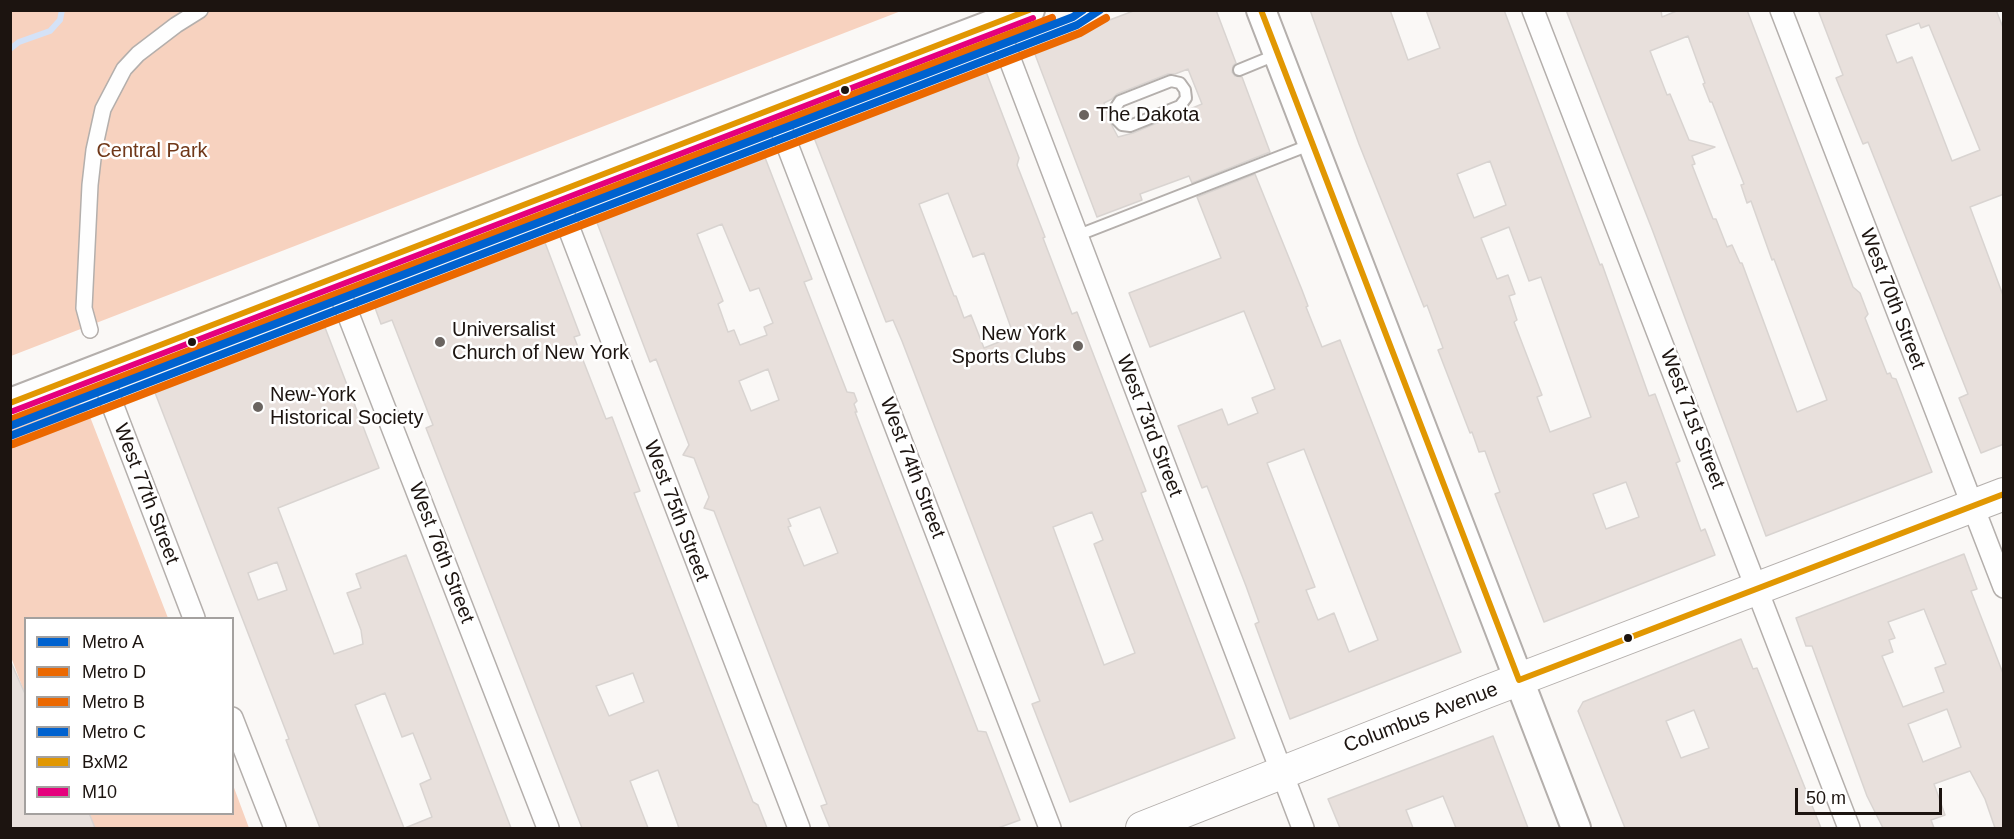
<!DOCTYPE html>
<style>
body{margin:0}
#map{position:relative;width:2014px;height:839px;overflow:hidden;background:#faf8f6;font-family:Helvetica,sans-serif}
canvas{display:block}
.frame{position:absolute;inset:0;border:12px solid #1c1410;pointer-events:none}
.legend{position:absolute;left:24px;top:617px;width:210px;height:198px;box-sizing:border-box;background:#fff;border:2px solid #a4a19f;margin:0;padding:8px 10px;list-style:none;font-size:18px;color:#1c1410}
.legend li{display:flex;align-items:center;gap:12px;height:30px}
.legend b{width:30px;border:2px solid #a4a19f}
.scale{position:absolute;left:1795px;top:788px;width:147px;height:27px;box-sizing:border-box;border:3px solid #1c1410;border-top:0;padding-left:8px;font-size:18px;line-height:21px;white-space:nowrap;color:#1c1410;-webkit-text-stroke:4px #fff;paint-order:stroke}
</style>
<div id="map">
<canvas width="2014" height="839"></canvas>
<div class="frame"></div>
<ul class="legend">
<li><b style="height:8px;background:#0062cf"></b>Metro A</li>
<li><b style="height:8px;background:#eb6800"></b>Metro D</li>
<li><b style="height:8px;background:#eb6800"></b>Metro B</li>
<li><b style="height:8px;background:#0062cf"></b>Metro C</li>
<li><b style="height:8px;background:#e19702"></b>BxM2</li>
<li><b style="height:8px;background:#e5007d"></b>M10</li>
</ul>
<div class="scale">50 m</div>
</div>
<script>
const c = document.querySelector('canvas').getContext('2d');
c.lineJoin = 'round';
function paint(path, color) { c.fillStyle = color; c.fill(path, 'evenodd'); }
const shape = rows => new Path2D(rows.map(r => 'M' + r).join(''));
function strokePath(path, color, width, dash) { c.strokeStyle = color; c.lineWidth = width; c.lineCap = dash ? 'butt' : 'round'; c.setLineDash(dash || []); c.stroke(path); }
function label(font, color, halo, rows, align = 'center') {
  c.font = font + ' Helvetica,sans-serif'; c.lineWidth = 5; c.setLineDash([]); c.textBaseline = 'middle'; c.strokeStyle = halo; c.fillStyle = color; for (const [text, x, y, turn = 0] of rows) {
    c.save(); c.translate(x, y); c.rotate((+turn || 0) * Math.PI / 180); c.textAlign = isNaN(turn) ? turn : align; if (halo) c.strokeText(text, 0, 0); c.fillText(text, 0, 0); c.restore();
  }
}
paint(shape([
 [11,11,901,11,11,356],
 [78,404,81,404,87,409,168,618,26,618,25,694,11,657,11,430],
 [233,785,249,828,95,828,89,814,232,814]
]), '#f7d2bf');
strokePath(shape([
 [10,49,19,42,50,31,60,20,62,10]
]), '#d4e2f7', 6);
const building = shape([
 [1136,10,1216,10,1236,63,1233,66,1232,72,1235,76,1242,77,1270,152,1192,183,1189,176,1140,194,1142,200,1097,217,1033,49,1136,10],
 [1188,69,1202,104,1133,133,1118,137,1110,122,1104,103,1112,99,1117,94,1168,74,1175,74,1188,69],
 [1310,10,1390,10,1408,60,1440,48,1426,10,1504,10,1600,265,1602,264,1649,396,1655,394,1680,461,1676,463,1701,531,1705,529,1715,555,1544,622,1495,494,1500,492,1485,451,1479,452,1472,432,1470,433,1438,350,1443,348,1427,305,1424,307,1359,144,1310,10],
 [1490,161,1506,205,1474,218,1457,174,1490,161],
 [1509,227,1529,281,1541,277,1591,417,1550,432,1537,397,1542,395,1514,322,1517,320,1509,296,1515,294,1508,275,1497,279,1481,238,1509,227],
 [1626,482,1639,517,1606,529,1593,494,1626,482],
 [1566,10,1661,10,1662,17,1679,10,1747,10,1853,287,1860,293,1868,314,1865,318,1887,374,1890,373,1892,378,1896,379,1932,472,1766,536,1652,229,1566,10],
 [1688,36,1705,83,1703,84,1710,102,1712,102,1744,184,1741,185,1747,203,1751,201,1772,260,1774,259,1827,400,1797,412,1742,263,1740,263,1732,245,1727,247,1716,219,1713,219,1692,165,1695,164,1692,156,1715,147,1689,140,1670,94,1667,95,1650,51,1688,36],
 [1818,10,1996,10,2004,30,2004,194,1970,207,2004,298,2004,444,1981,453,1959,398,1968,394,1868,142,1863,144,1836,78,1843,75,1818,10],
 [1919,23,1921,28,1929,25,1980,150,1952,161,1912,57,1897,63,1886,35,1919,23],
 [985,69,1019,158,1017,165,1045,237,1043,238,1072,314,1077,312,1146,491,1141,493,1235,738,1070,802,1032,704,1040,701,902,341,893,320,886,322,813,135,985,69],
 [948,193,973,257,984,253,1014,336,984,348,971,315,964,318,956,296,954,296,919,204,948,193],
 [1092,512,1103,540,1094,544,1135,653,1104,665,1053,527,1092,512],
 [764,155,812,279,804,282,847,392,854,393,857,401,854,404,857,412,855,412,877,470,978,731,986,732,1020,820,998,828,830,828,821,806,827,804,714,511,704,508,709,497,694,458,683,455,689,445,656,359,650,362,596,220,764,155],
 [722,224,750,291,759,288,773,323,764,327,767,335,740,345,734,330,728,332,718,304,723,301,697,234,722,224],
 [768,369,779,400,751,411,739,381,768,369],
 [820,507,838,553,804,566,788,527,791,526,788,519,820,507],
 [1255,174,1302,290,1308,306,1306,307,1322,347,1340,340,1461,652,1290,719,1255,624,1259,622,1246,586,1207,486,1202,488,1178,426,1222,409,1228,425,1258,413,1252,398,1275,389,1244,311,1150,347,1129,293,1221,258,1197,197,1255,174],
 [1304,449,1378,640,1349,652,1334,613,1318,620,1306,590,1315,587,1267,463,1304,449],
 [544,240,580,335,574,337,606,419,612,417,640,491,634,493,753,802,758,805,767,828,679,828,658,770,630,781,648,828,582,828,426,428,433,425,392,320,381,324,374,305,544,240],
 [633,673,644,702,609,716,596,686,633,673],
 [324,325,379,468,278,508,334,654,363,644,361,630,347,593,361,588,356,574,406,555,511,828,405,828,432,817,420,784,431,779,413,733,402,737,385,693,355,705,404,828,320,828,286,740,289,739,154,390,324,325],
 [277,562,287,590,258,600,248,573,277,562],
 [1964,554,1977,589,1971,591,2004,676,2004,828,1995,828,1985,799,1970,771,1934,784,1945,815,1931,820,1934,828,1883,828,1867,796,1812,646,1806,646,1796,618,1964,554],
 [1924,609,1946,664,1935,668,1944,692,1903,707,1882,656,1893,652,1889,640,1895,638,1888,622,1924,609],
 [1947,709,1961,747,1923,762,1908,724,1947,709],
 [1741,639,1753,669,1757,668,1821,828,1625,828,1578,711,1583,702,1741,639],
 [1694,710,1709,748,1681,758,1666,721,1694,710],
 [10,660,26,696,26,813,89,813,95,828,10,828,10,660],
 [1493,736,1528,828,1456,828,1443,796,1406,810,1413,828,1340,828,1328,799,1493,736]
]);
paint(building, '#e8e0dc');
strokePath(building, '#d9d4d1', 1.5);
const service = shape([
 [1239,70,1278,54],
 [1171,81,1180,83,1185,90,1186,98,1180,106,1130,126,1122,125,1117,120,1114,110,1120,101,1171,81],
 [1076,236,1312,144]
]);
const pedestrian = shape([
 [90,330,84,308,90,185,94,150,103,109,124,69,138,54,176,25,200,10]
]);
const minor = shape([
 [1533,10,1849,828],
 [1781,10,2004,587],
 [996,23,1303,828],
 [773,108,1050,828],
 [555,192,799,828],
 [334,278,548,828],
 [101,368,111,401,194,618],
 [232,718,275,828]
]);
const secondary = shape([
 [1261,10,1576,828],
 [10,403,773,108,1030,10]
]);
const primary = shape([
 [1142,828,1486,692,2004,494]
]);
strokePath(service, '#b4afac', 14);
strokePath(pedestrian, '#b4afac', 18);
strokePath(minor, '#b4afac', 24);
strokePath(secondary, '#b4afac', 32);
strokePath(primary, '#b4afac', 34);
strokePath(service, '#fefefe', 10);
strokePath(pedestrian, '#fefefe', 15);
strokePath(minor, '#fefefe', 21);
strokePath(secondary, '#fefefe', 28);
strokePath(primary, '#fefefe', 32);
strokePath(shape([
 [1261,10,1519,680,2004,494],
 [10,403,1029,10]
]), '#e19702', 6);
strokePath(shape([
 [13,411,1033,18]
]), '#e5007d', 6);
strokePath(shape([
 [10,436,1077,25,1100,10]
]), '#0062cf', 8);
strokePath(shape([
 [13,419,1052,18]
]), '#eb6800', 8);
strokePath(shape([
 [13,444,1080,33,1106,18]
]), '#eb6800', 8);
strokePath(shape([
 [10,426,1073,17,1083,10]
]), '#0062cf', 8);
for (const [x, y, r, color] of [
 [845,90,5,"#1c1410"],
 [1084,115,6,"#6a6460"],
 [192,342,5,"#1c1410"],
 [440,342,6,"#6a6460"],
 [1078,346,6,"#6a6460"],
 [258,407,6,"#6a6460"],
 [1628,638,5,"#1c1410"]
]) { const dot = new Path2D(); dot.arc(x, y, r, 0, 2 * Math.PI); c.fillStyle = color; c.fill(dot); strokePath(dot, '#fff', 2); }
label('20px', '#1c1410', '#fff', [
 ["The Dakota",1096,115],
 ["Universalist",452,330],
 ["Church of New York",452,353],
 ["New York",1066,334,"right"],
 ["Sports Clubs",1066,357,"right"],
 ["New-York",270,395],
 ["Historical Society",270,418]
], 'left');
label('20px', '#703819', '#fff', [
 ["Central Park",152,151]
]);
label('20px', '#1c1410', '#fff', [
 ["West 70th Street",1892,299,69],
 ["West 71st Street",1692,419,69],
 ["West 73rd Street",1149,426,69],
 ["West 74th Street",912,468,69],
 ["West 77th Street",146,494,69],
 ["West 75th Street",676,511,69],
 ["West 76th Street",441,553,69],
 ["Columbus Avenue",1421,718,-21]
]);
</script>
